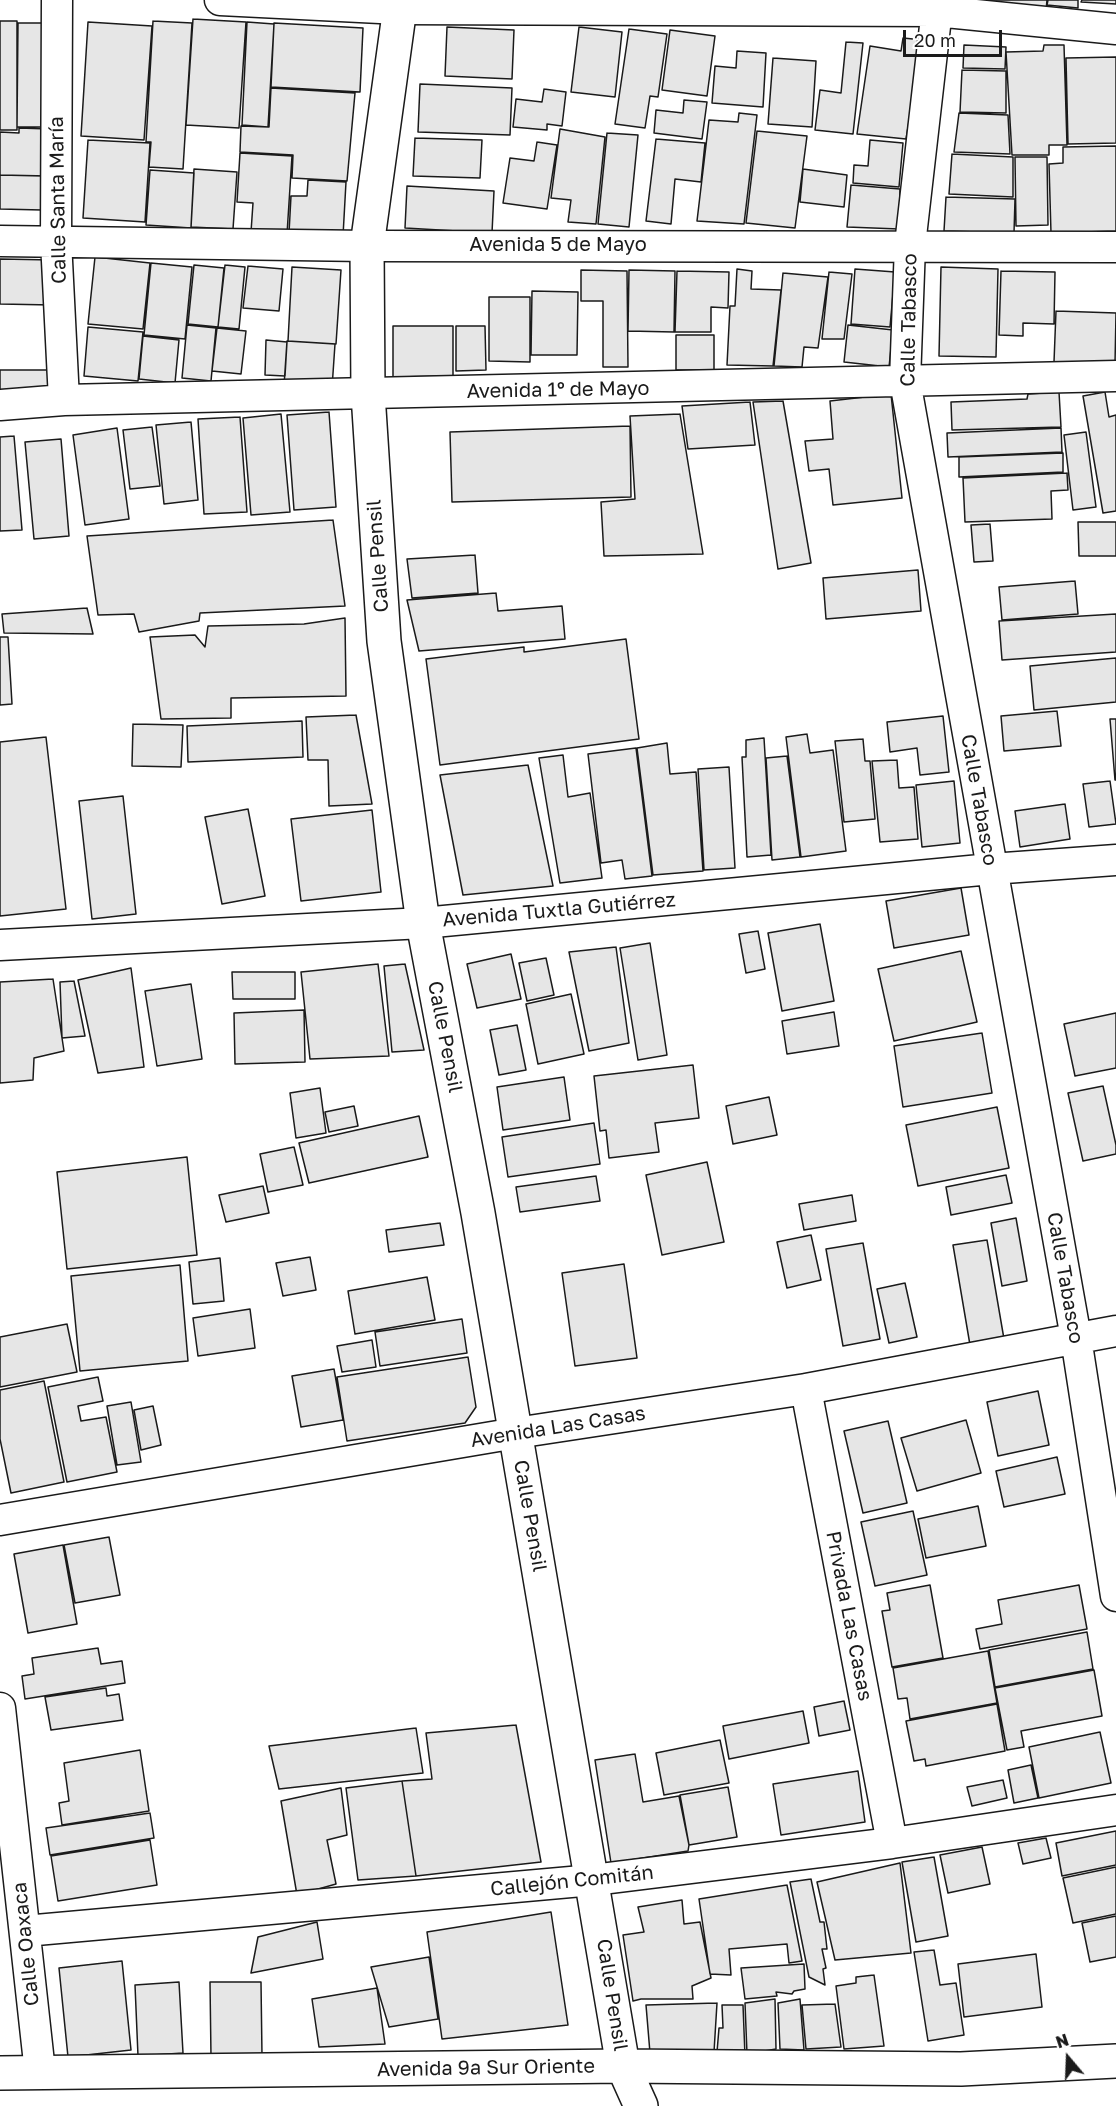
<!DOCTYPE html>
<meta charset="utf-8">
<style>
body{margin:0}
#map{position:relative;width:1116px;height:2106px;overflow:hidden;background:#fff;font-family:"Golos Text",sans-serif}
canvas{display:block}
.north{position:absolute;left:1038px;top:2028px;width:60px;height:60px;-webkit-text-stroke:4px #fff;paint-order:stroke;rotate:341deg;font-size:16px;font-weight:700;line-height:24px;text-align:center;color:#1a1a1a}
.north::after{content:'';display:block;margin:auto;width:21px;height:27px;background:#1a1a1a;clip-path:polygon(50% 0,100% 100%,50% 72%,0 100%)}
.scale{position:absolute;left:903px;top:30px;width:99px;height:27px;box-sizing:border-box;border:3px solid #1a1a1a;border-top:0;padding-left:8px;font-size:18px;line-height:21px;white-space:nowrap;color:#1a1a1a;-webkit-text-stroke:4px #fff;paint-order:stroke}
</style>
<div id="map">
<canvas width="1116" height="2106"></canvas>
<div class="north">N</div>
<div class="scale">20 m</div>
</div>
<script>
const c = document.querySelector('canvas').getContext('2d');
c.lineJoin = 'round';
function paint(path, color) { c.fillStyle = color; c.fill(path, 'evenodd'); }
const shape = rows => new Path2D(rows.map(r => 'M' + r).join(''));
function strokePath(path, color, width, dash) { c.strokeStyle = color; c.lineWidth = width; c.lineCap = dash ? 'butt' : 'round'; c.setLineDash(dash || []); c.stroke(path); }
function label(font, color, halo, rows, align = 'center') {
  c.font = font + ' "Golos Text",sans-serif'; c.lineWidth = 4.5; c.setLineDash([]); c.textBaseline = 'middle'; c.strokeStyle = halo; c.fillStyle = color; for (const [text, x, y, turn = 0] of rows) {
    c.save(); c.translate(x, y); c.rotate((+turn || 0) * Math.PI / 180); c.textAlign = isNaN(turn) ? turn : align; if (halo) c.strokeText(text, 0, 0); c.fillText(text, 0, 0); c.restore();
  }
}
const building = shape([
 [986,0,1047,0,1046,11,985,7,986,0],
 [1048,0,1078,0,1078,8,1047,5,1048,0],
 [1082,0,1116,0,1116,4,1081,2,1082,0],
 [193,19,246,22,239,128,186,125,193,19],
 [0,21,17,21,17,130,0,130,0,21],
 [153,21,192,23,183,169,149,167,151,142,146,142,153,21],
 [88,22,152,26,144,140,81,136,88,22],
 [247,22,274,24,268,127,242,125,247,22],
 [18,23,49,23,48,127,17,127,18,23],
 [274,23,363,28,360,92,271,87,274,23],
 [447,27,514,30,512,79,445,76,447,27],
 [579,27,622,32,615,97,571,92,579,27],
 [629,29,667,34,658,97,650,96,645,128,615,124,629,29],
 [670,30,715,36,707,96,662,90,670,30],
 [903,38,923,40,906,139,857,134,870,46,901,51,903,38],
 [846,42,863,43,853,134,815,130,820,90,841,93,846,42],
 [964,45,1006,47,1005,69,963,68,964,45],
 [1044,45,1064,45,1067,145,1049,145,1049,155,1012,155,1006,52,1043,51,1044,45],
 [737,51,766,53,763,107,712,103,715,66,736,68,737,51],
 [1116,57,1116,143,1068,144,1066,58,1116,57],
 [773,58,816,61,812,127,768,124,773,58],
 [962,70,1006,71,1006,113,960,112,962,70],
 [420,84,512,88,510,135,418,132,420,84],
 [271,88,355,93,347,181,292,178,293,155,240,152,241,126,269,127,271,88],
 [544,89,566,92,562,126,547,124,547,130,513,127,516,99,542,102,544,89],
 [684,100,707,102,702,139,654,133,656,110,683,113,684,100],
 [739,113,757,115,744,224,697,221,709,120,738,122,739,113],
 [959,113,1008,115,1010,154,954,152,959,113],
 [19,128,49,129,48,176,0,175,0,132,19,133,19,128],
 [560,129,605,137,596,224,568,222,571,200,551,198,560,129],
 [757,131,807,136,795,228,746,223,757,131],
 [607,133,638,135,629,227,598,224,607,133],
 [415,138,482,140,480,178,413,176,415,138],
 [656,139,705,143,701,182,675,179,671,224,646,221,656,139],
 [88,140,150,143,145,222,83,218,88,140],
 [870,140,903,143,899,187,853,183,854,165,868,166,870,140],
 [537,142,557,145,547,209,503,203,510,158,534,161,537,142],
 [1116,146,1116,231,1051,233,1049,164,1063,163,1063,147,1116,146],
 [240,153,292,156,287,234,251,232,253,203,237,202,240,153],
 [952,154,1013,157,1013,197,949,194,952,154],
 [1015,157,1047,157,1048,225,1016,226,1015,157],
 [194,169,237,172,233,229,191,227,194,169],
 [803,169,847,175,844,207,800,202,803,169],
 [150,170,194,173,191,228,146,225,150,170],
 [0,175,43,176,42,210,0,209,0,175],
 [308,180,346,182,343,236,289,233,291,196,307,196,308,180],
 [851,185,900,189,899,229,847,227,851,185],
 [407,186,494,191,492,233,405,228,407,186],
 [946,197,1015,199,1014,233,944,231,946,197],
 [95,257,150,263,143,329,88,324,95,257],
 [0,259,53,260,52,305,0,304,0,259],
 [151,263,192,267,185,339,144,335,151,263],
 [194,265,224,268,218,327,188,324,194,265],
 [225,265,245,267,239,329,218,327,225,265],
 [248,266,283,269,279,311,243,308,248,266],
 [292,267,341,270,336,344,288,341,292,267],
 [941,267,998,269,996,357,939,356,941,267],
 [737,269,752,271,751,289,781,290,773,366,727,365,730,306,735,306,737,269],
 [855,269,895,272,890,327,851,324,855,269],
 [581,270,627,271,628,367,603,367,603,301,581,301,581,270],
 [629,270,675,271,674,332,628,331,629,270],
 [677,271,729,272,728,308,711,307,711,332,675,332,677,271],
 [1001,271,1055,272,1054,324,1023,323,1023,336,999,335,1001,271],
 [829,272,852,274,844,339,822,339,829,272],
 [783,273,828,277,818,348,804,347,802,367,774,366,783,273],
 [532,291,578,292,577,355,531,355,532,291],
 [489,297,530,297,530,362,489,361,489,297],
 [1056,311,1116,313,1115,364,1054,362,1056,311],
 [187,325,216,328,211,381,182,378,187,325],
 [848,325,893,330,889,367,844,362,848,325],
 [393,326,453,326,453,376,393,377,393,326],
 [456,326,485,326,486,370,456,371,456,326],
 [88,327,143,332,138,381,84,376,88,327],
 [217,328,246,331,241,374,212,371,217,328],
 [676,335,714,335,714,370,676,370,676,335],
 [143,336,179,340,175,383,139,379,143,336],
 [266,340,287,342,285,376,265,375,266,340],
 [287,341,335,344,332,388,284,386,287,341],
 [0,370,48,370,48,399,0,399,0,370],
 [1059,392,1061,427,952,430,951,402,1027,399,1028,394,1059,392],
 [1105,392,1109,417,1116,415,1116,511,1103,513,1083,396,1105,392],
 [891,394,902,498,833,505,829,469,809,471,805,441,833,439,830,401,891,394],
 [783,401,811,563,778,569,753,402,783,401],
 [750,402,755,445,688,449,682,406,750,402],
 [329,412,336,507,294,510,287,415,329,412],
 [281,414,290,512,251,515,243,418,281,414],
 [680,414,703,554,604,556,601,502,635,499,630,416,680,414],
 [240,417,247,512,204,514,198,419,240,417],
 [191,422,198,500,164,504,156,425,191,422],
 [630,426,631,497,452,502,450,432,630,426],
 [152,427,160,486,130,489,123,430,152,427],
 [117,428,129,519,85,525,73,435,117,428],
 [1061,428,1062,452,948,457,947,433,1061,428],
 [1086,432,1096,507,1073,510,1064,435,1086,432],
 [14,436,22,530,0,531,0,437,14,436],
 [61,439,69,536,34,539,25,442,61,439],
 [1063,453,1063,472,959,477,959,457,1063,453],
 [1067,473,1068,490,1051,491,1052,519,965,522,963,478,1067,473],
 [333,520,345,606,200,613,199,621,139,632,134,614,98,615,87,536,333,520],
 [1078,522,1116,522,1116,556,1079,556,1078,522],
 [990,524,993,561,974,562,971,525,990,524],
 [475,555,478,593,412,598,407,559,475,555],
 [918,570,921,611,826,619,823,578,918,570],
 [1075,581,1078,614,1002,620,999,587,1075,581],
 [496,593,498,611,562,606,565,639,419,651,407,600,496,593],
 [87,608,93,634,4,633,2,614,87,608],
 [1116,614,1116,652,1002,660,999,621,1116,614],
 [345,618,346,696,231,698,231,718,161,719,150,637,195,635,205,647,208,626,304,624,345,618],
 [0,637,8,637,12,704,0,705,0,637],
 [626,639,639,739,440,765,426,659,524,647,524,652,626,639],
 [1116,658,1116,702,1034,710,1030,666,1116,658],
 [1057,711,1061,746,1004,751,1001,716,1057,711],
 [356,715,372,804,329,806,328,760,308,760,306,717,356,715],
 [943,716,949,772,920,775,917,748,890,752,887,722,943,716],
 [1110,719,1116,719,1116,780,1115,780,1110,719],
 [302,721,303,757,188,762,187,726,302,721],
 [133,724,183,725,181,767,132,766,133,724],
 [807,734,810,753,833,750,846,851,801,857,786,737,807,734],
 [46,737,66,909,0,916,0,742,46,737],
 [764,738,771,855,747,857,742,757,746,757,746,740,764,738],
 [863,739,865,761,870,761,875,819,844,822,835,741,863,739],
 [667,743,670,774,696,772,703,871,653,875,637,748,667,743],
 [636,748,652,876,625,879,622,860,601,863,588,754,636,748],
 [563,755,568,797,590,793,602,878,560,883,539,758,563,755],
 [787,756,800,857,772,860,766,758,787,756],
 [897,760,899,788,914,787,918,839,880,842,872,761,897,760],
 [528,765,553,886,463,895,440,775,528,765],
 [729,767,735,868,704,870,698,769,729,767],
 [954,781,960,843,922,847,916,785,954,781],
 [1110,781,1116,824,1089,827,1083,784,1110,781],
 [123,796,136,914,92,919,79,801,123,796],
 [1065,804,1070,839,1020,847,1015,811,1065,804],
 [248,809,265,896,222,904,205,817,248,809],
 [372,810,381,892,301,901,291,819,372,810],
 [961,888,969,935,894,948,886,901,961,888],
 [820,924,834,1001,782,1011,768,933,820,924],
 [758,931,765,969,746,973,739,934,758,931],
 [650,943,667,1055,638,1060,620,948,650,943],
 [616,947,629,1043,589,1051,569,952,616,947],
 [961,951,977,1022,894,1041,878,969,961,951],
 [511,954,521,999,477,1008,467,964,511,954],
 [546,958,554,995,527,1001,519,963,546,958],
 [378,964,389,1056,310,1059,301,972,378,964],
 [405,964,424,1050,392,1052,384,966,405,964],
 [131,968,144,1067,98,1073,78,980,131,968],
 [232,972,295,972,295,999,233,999,232,972],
 [53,979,64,1051,34,1058,33,1080,0,1083,0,982,53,979],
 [74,981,85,1036,62,1038,60,982,74,981],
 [191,984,202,1059,157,1066,145,991,191,984],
 [571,994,584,1054,538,1064,526,1004,571,994],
 [304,1010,305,1062,235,1064,234,1013,304,1010],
 [834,1012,839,1046,787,1054,782,1021,834,1012],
 [1116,1013,1116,1068,1075,1076,1064,1024,1116,1013],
 [517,1025,526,1070,499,1075,490,1030,517,1025],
 [982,1033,992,1093,903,1107,894,1046,982,1033],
 [693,1065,699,1118,655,1123,659,1152,609,1158,606,1130,600,1131,594,1076,693,1065],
 [564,1077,570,1120,503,1130,497,1087,564,1077],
 [1103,1086,1116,1145,1116,1154,1083,1161,1068,1093,1103,1086],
 [320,1088,326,1133,296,1138,290,1093,320,1088],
 [769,1097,777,1135,733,1144,726,1106,769,1097],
 [354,1106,358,1126,329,1132,325,1112,354,1106],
 [997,1107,1009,1168,918,1186,906,1125,997,1107],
 [419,1116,428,1157,309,1183,299,1143,419,1116],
 [594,1123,600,1164,508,1177,502,1137,594,1123],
 [294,1147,303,1185,268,1192,260,1154,294,1147],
 [187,1157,197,1255,67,1269,57,1172,187,1157],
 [707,1162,724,1242,662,1255,646,1175,707,1162],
 [1006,1175,1012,1203,951,1215,946,1187,1006,1175],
 [596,1176,600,1201,520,1212,516,1187,596,1176],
 [263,1186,269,1213,226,1222,219,1195,263,1186],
 [852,1195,856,1221,804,1230,799,1204,852,1195],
 [1016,1218,1027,1281,1002,1286,991,1223,1016,1218],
 [440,1223,444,1245,389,1252,386,1230,440,1223],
 [811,1235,821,1280,787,1288,777,1242,811,1235],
 [987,1240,1004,1339,970,1345,953,1245,987,1240],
 [863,1243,880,1339,843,1346,826,1249,863,1243],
 [310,1257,316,1290,283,1296,276,1263,310,1257],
 [220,1258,224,1301,193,1304,189,1262,220,1258],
 [624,1264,637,1358,575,1366,562,1273,624,1264],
 [180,1265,188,1361,80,1371,71,1276,180,1265],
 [427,1277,435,1320,355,1334,348,1291,427,1277],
 [905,1283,917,1337,889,1343,877,1289,905,1283],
 [250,1309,255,1348,198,1356,193,1318,250,1309],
 [462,1319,467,1353,380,1366,375,1332,462,1319],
 [67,1324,77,1372,0,1387,0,1337,67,1324],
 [372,1340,376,1367,342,1372,337,1346,372,1340],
 [468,1357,476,1407,465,1423,347,1441,337,1377,468,1357],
 [334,1369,343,1420,301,1427,292,1376,334,1369],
 [98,1377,103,1401,78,1406,81,1421,106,1417,117,1472,67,1482,48,1387,98,1377],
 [44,1381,64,1482,11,1493,0,1439,0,1390,44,1381],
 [1038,1391,1049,1445,998,1456,987,1402,1038,1391],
 [131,1402,141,1462,117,1465,107,1406,131,1402],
 [153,1406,161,1445,141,1450,134,1410,153,1406],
 [966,1420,981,1473,917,1491,901,1438,966,1420],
 [888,1421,907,1503,863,1513,844,1431,888,1421],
 [1057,1457,1065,1494,1004,1507,996,1471,1057,1457],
 [978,1506,986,1546,926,1558,918,1519,978,1506],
 [913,1511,927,1575,875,1586,861,1522,913,1511],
 [109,1537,120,1595,75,1603,64,1545,109,1537],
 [63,1545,77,1624,28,1633,14,1554,63,1545],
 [930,1585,943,1658,892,1667,882,1611,890,1610,887,1593,930,1585],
 [1079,1585,1087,1629,980,1649,976,1629,1002,1624,998,1600,1079,1585],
 [1087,1632,1093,1669,995,1687,989,1650,1087,1632],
 [98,1648,101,1664,122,1661,125,1683,25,1699,22,1676,34,1674,32,1658,98,1648],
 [988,1651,997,1703,910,1719,907,1698,898,1699,893,1668,988,1651],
 [1094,1670,1102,1716,1021,1731,1024,1747,1007,1750,995,1688,1094,1670],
 [106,1688,107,1696,119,1694,123,1720,51,1730,45,1697,106,1688],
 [844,1701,850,1730,819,1736,814,1707,844,1701],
 [997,1704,1005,1751,926,1766,925,1759,914,1761,906,1721,997,1704],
 [803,1711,809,1743,729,1759,723,1726,803,1711],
 [516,1725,541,1862,416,1876,402,1781,432,1779,426,1733,516,1725],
 [416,1728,423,1773,279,1789,269,1746,416,1728],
 [1100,1732,1111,1783,1039,1798,1029,1747,1100,1732],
 [720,1740,729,1783,664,1795,656,1753,720,1740],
 [140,1750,149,1811,62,1825,59,1803,69,1801,64,1763,140,1750],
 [635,1754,643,1802,679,1796,689,1845,688,1851,611,1863,595,1760,635,1754],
 [1031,1765,1038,1798,1014,1803,1008,1770,1031,1765],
 [858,1771,865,1822,781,1835,773,1784,858,1771],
 [1003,1780,1007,1798,972,1806,967,1787,1003,1780],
 [402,1781,416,1876,358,1880,346,1788,402,1781],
 [728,1787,737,1837,689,1845,680,1795,728,1787],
 [341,1788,347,1835,327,1840,336,1884,297,1895,281,1801,341,1788],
 [150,1813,154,1838,50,1855,46,1828,150,1813],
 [1116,1831,1116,1865,1062,1876,1056,1843,1116,1831],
 [1046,1838,1051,1858,1023,1864,1018,1843,1046,1838],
 [150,1840,157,1885,58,1901,51,1856,150,1840],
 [982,1847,990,1884,948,1893,940,1855,982,1847],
 [934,1857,948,1936,916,1942,902,1862,934,1857],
 [900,1863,911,1953,835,1960,817,1882,900,1863],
 [1116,1867,1116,1914,1073,1923,1063,1878,1116,1867],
 [811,1879,820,1922,824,1922,827,1949,822,1949,826,1968,823,1969,825,1985,809,1977,790,1882,811,1879],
 [787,1885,802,1961,789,1963,787,1944,729,1949,731,1975,710,1974,699,1899,787,1885],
 [682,1900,684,1924,700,1922,711,1978,692,1986,693,1999,641,1999,633,2001,623,1935,644,1932,638,1907,682,1900],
 [551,1912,568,2025,442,2039,427,1932,551,1912],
 [1116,1916,1116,1957,1090,1962,1082,1923,1116,1916],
 [317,1922,323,1959,251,1973,258,1937,317,1922],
 [934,1950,940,1985,956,1983,964,2035,928,2041,914,1952,934,1950],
 [1036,1954,1042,2007,964,2017,958,1964,1036,1954],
 [429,1957,438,2019,389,2027,371,1967,429,1957],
 [122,1961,131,2050,68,2057,59,1968,122,1961],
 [804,1964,805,1989,794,1991,792,1994,776,1992,777,1996,745,1999,741,1968,804,1964],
 [874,1975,884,2046,844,2049,836,1986,856,1983,856,1977,874,1975],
 [179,1982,183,2053,138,2056,135,1985,179,1982],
 [210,1982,261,1982,262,2056,211,2057,210,1982],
 [377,1988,385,2044,319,2047,312,1999,377,1988],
 [775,1999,776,2049,747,2054,745,2003,775,1999],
 [800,1999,804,2050,780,2049,778,2003,800,1999],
 [717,2003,714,2052,650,2053,646,2005,717,2003],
 [835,2004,841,2047,806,2049,802,2005,835,2004],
 [722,2005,743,2005,745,2056,717,2052,719,2028,723,2028,722,2005]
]);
paint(building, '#e6e6e6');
strokePath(building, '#1a1a1a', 1.5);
const minor = shape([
 [57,0,56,241,64,400],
 [220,0,400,9,936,11,1116,29],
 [938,0,910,245,905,381,1076,1338,1116,1596],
 [0,241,367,246,1116,247],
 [0,405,64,400,1116,376],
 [0,945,423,923,991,869,1116,860],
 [806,1389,892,1843],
 [0,1520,516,1433,806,1389,1116,1331],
 [0,1708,40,2072],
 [25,1931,593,1880,892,1843,1116,1810]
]);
const secondary = shape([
 [401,0,367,246,368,394,384,641,423,923,478,1213,623,2066,641,2106],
 [0,2073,623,2066,961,2069,1116,2061]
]);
strokePath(minor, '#1a1a1a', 33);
strokePath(secondary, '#1a1a1a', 36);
strokePath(minor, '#fff', 30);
strokePath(secondary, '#fff', 33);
label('20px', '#1a1a1a', '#fff', [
 ["Calle Santa María",58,200,-91],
 ["Avenida 5 de Mayo",558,245],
 ["Calle Tabasco",909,320,-89],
 ["Avenida 1º de Mayo",558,390,-1],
 ["Calle Pensil",378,556,-94],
 ["Calle Tabasco",979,800,80],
 ["Avenida Tuxtla Gutiérrez",559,910,-5],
 ["Calle Pensil",445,1037,79],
 ["Calle Tabasco",1065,1278,80],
 ["Avenida Las Casas",558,1427,-9],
 ["Calle Pensil",530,1516,80],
 ["Privada Las Casas",849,1616,79],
 ["Callejón Comitán",572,1881,-6],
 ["Calle Oaxaca",26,1944,-96],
 ["Calle Pensil",612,1995,81],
 ["Avenida 9a Sur Oriente",486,2068,-1]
]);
</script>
